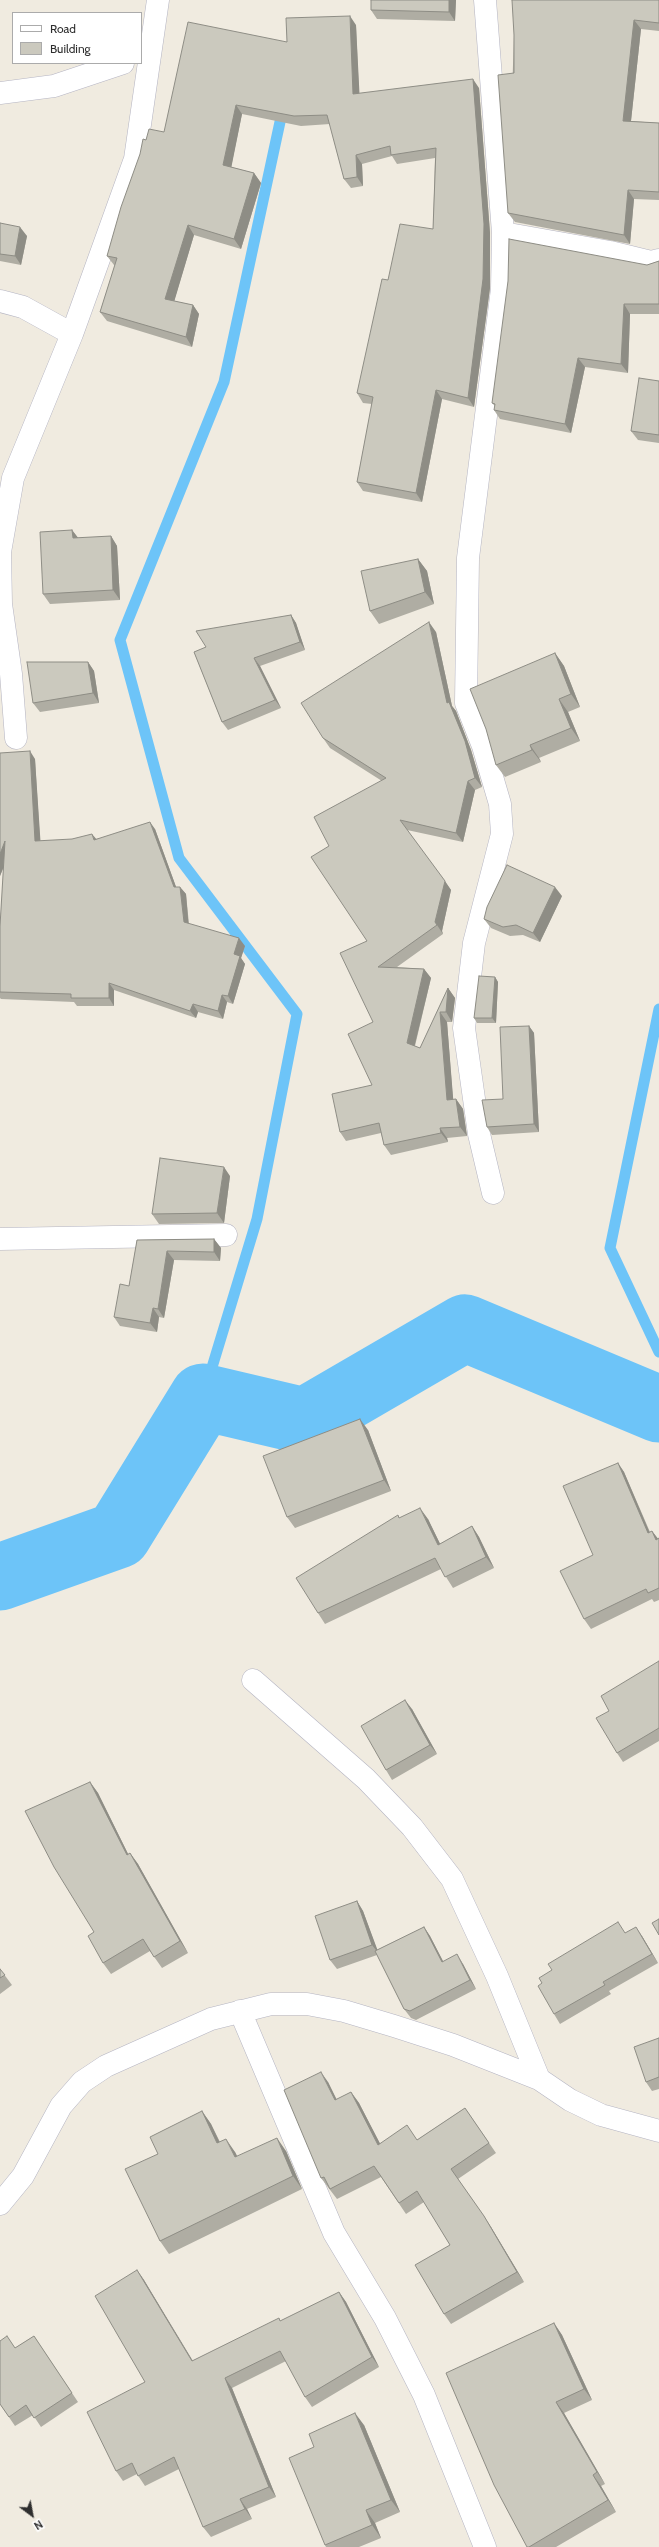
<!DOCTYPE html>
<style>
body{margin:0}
#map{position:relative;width:659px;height:2547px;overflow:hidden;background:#f0ebe0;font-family:Cabin,sans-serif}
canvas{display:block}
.legend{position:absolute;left:12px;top:12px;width:130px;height:52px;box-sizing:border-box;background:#fff;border:1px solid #ababab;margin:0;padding:5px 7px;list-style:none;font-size:12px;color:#2e2e2e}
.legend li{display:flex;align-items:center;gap:8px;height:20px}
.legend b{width:20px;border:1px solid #ababab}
.north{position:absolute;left:12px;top:2495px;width:40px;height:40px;-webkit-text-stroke:3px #fff;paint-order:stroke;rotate:148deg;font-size:11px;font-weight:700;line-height:16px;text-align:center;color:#2e2e2e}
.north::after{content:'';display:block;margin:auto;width:14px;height:18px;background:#2e2e2e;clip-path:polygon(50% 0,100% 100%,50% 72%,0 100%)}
</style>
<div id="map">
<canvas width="659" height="2547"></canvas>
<ul class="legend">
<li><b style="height:5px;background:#fff"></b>Road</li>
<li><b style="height:11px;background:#cbc9be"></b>Building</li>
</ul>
<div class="north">N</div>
</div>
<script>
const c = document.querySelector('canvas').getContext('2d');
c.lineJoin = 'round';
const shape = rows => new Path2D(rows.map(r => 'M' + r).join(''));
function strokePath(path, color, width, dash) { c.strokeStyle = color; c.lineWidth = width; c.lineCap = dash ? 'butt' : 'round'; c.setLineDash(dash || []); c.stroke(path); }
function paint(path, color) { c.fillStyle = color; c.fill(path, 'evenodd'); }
strokePath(shape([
 [659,1009,610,1248,659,1352],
 [203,1397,257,1219,297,1014,179,858,120,640,224,382,283,108]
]), '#6dc4f8', 11);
strokePath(shape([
 [0,1577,118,1535,203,1397,305,1421,465,1328,659,1409]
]), '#6dc4f8', 67);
const minor = shape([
 [485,0,503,233,502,289,468,558,466,703,483,746,500,804,502,834,474,943,464,1028,479,1134,493,1193],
 [0,93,54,86,123,63],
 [503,233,610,252,651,262,659,260],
 [0,301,23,307,72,334],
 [16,738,11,674,1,604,0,552,13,478,72,334,135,159,158,0],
 [0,1239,226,1235],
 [253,1680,366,1779,412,1827,452,1879,497,1976,539,2079],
 [240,2011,334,2233,385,2318,424,2395,485,2547],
 [0,2204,23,2176,61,2106,82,2082,106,2066,211,2019,271,2004,307,2004,344,2011,394,2026,453,2045,539,2079,570,2100,601,2115,659,2131]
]);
strokePath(minor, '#b4b4c2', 23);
strokePath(minor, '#fff', 22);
paint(shape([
 [371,0,456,0,455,21,377,19,371,10],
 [659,0,659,31,641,29,631,121,659,123,659,200,634,199,630,244,515,222,508,213,514,35],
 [356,25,359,94,479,88,490,233,490,288,474,407,442,399,422,502,363,491,357,482,372,404,363,403,357,393,388,280,433,229,435,158,397,164,392,156,362,164,363,186,351,188,344,179,330,124,301,126,242,114,231,167,254,173,261,183,241,249,194,235,174,301,193,305,199,314,192,347,107,321,100,312,115,265,114,265,107,256,146,140,164,132,287,42],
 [0,223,27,236,21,265,0,261],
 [659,261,659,314,630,314,628,373,585,367,571,433,500,419,494,410,495,406,492,403,647,265],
 [659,381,659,443,638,440,631,431],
 [72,530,78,538,111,536,117,546,120,600,50,604,43,594],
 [418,559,427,571,434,604,379,624,370,611],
 [291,615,296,623,305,650,260,666,281,708,228,730,222,722,194,652],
 [436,632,452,706,456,711,471,750,482,787,475,790,463,842,407,830,451,890,442,931,443,934,397,967,424,969,431,978,415,1046,420,1048,448,988,455,998,452,1022,447,1022,453,1100,456,1099,463,1109,467,1136,447,1138,448,1142,391,1155,384,1145,381,1133,346,1141,340,1132,372,1085,373,1022,367,941,329,846,382,781,330,748,323,738],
 [555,653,564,666,580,707,568,712,580,741,539,758,541,762,505,777,496,765],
 [88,662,94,671,99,703,40,712,33,703],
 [0,753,35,759,40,841,96,839,155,829,176,887,180,887,186,894,189,924,245,946,241,958,245,964,233,1004,227,1002,223,1019,198,1012,196,1018,114,990,114,1006,77,1006,74,1002,1,999,0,998,0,926,4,866,0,876],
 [562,896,540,942,523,935,510,936,491,928,484,919],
 [495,977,498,982,496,1023,477,1023,474,1018],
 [529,1026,534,1033,539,1132,492,1135,487,1127,503,1099],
 [230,1176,224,1223,159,1224,152,1214],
 [214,1239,221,1248,220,1261,174,1260,164,1318,159,1317,157,1332,120,1326,114,1317,129,1286,137,1240],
 [368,1430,391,1491,295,1528,287,1517],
 [618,1463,624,1472,650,1532,652,1531,658,1539,659,1538,659,1600,654,1602,652,1599,591,1629,584,1619,593,1555],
 [400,1518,428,1519,440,1544,472,1526,479,1537,494,1568,453,1588,441,1569,325,1624,318,1613],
 [659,1661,659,1741,623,1762,617,1753,609,1711],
 [412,1709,437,1754,392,1780,386,1770],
 [90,1782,98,1793,128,1854,130,1853,138,1864,188,1953,162,1968,150,1951,111,1974,103,1963,94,1932],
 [357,1901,363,1911,377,1950,424,1927,430,1936,443,1961,463,1964,476,1989,416,2020,411,2018,404,2009,377,1955,337,1969,330,1960],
 [626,1933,642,1936,658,1963,609,1991,611,1994,560,2024,554,2014],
 [0,1969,12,1985,0,1994],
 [659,2038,659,2089,652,2091,646,2082],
 [328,2082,337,2100,351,2092,359,2103,380,2144,417,2140,465,2108,496,2153,458,2179,491,2227,524,2282,451,2324,444,2314,450,2245,424,2202,406,2214,381,2177,337,2199,321,2178],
 [202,2111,211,2124,220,2142,235,2152,237,2156,286,2151,302,2189,169,2254,160,2241,158,2154],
 [137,2270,144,2280,192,2361,281,2321,339,2292,346,2302,379,2367,312,2407,305,2397,286,2361,232,2388,276,2497,247,2509,252,2519,211,2537,203,2527,179,2469,145,2486,137,2474,123,2481,116,2471,145,2382],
 [554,2323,562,2335,592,2400,564,2413,605,2484,601,2486,616,2512,556,2547,527,2547],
 [34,2336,78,2402,41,2427,33,2415,15,2426,0,2404,15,2348],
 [364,2425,400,2512,375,2523,381,2538,359,2547,326,2547,325,2545,314,2447]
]), '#afada3');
paint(shape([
 [449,0,456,0,455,21,449,12],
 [350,16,356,25,360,104,353,94],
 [634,20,641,29,630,130,623,121],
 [473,79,479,88,490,233,490,288,474,407,468,398],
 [236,105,242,114,230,174,223,165],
 [356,155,362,164,363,186,357,177],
 [254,173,261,183,241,249,234,239],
 [628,190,634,199,630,244,624,235],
 [188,225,194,235,172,309,165,299],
 [20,227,27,236,21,265,15,256],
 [624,304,630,314,628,373,621,364],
 [193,305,199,314,192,347,186,337],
 [578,358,585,367,571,433,565,424],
 [436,390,442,399,422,502,416,493],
 [72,530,79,539,73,538],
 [111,536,117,546,120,600,113,590],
 [418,559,427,571,434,604,425,592],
 [291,615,296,623,305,650,300,642],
 [429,622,436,632,452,706,456,711,471,750,482,787,475,778,447,703],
 [555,653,564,666,580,707,571,694],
 [254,658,260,666,281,708,275,700],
 [88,662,94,671,99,703,93,693],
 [559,699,568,712,580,741,571,728],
 [530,745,539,758,541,762,532,750],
 [30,751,35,759,41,849,35,841],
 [468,781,475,790,463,842,456,833],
 [150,822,155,829,179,895,174,887],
 [92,834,98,841,94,840],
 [5,841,11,849,0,876,0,854],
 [445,881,451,890,442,931,443,934,435,922],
 [180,887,186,894,189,930,184,922],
 [555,887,562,896,540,942,533,933],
 [239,938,245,946,241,958,245,964,233,1004,228,996,234,954],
 [424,969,431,978,413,1052,407,1043],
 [495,977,498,982,496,1023,492,1018],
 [109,983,114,990,114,1006,109,998],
 [448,988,455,998,452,1022,446,1012],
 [222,995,227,1002,223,1019,218,1011],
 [193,1004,198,1012,196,1018,190,1011],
 [440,1012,447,1022,454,1109,447,1100],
 [529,1026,534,1033,539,1132,534,1124],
 [456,1099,463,1109,467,1136,460,1127],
 [440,1128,447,1138,448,1142,441,1133],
 [224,1167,230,1176,224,1223,217,1213],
 [214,1239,221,1248,220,1261,214,1252],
 [167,1251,174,1260,164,1318,158,1309],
 [153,1308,159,1317,157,1332,150,1323],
 [360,1419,368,1430,391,1491,384,1480],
 [618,1463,624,1472,654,1543,648,1533],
 [420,1508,428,1519,446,1556,438,1545],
 [472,1526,479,1537,494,1568,486,1557],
 [652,1531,659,1540,656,1540],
 [405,1700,412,1709,437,1754,430,1745],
 [90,1782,98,1793,134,1866,127,1855],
 [130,1853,138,1864,188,1953,180,1941],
 [357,1901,363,1911,379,1954,372,1945],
 [424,1927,430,1936,448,1971,442,1962],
 [636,1927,642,1936,658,1963,652,1954],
 [457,1954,463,1964,476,1989,470,1980],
 [321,2072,328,2082,342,2111,335,2100],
 [351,2092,359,2103,386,2155,378,2145],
 [202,2111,211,2124,226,2156,217,2143],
 [277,2138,286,2151,302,2189,293,2176],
 [226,2139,235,2152,244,2170,235,2157],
 [484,2216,491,2227,524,2282,517,2272],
 [137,2270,144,2280,199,2371,192,2361],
 [339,2292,346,2302,379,2367,372,2357],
 [554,2323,562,2335,592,2400,584,2389],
 [225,2378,232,2388,276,2497,269,2487],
 [556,2402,564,2413,605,2484,597,2472],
 [355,2413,364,2425,400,2512,391,2500],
 [593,2475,601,2486,616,2512,608,2500],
 [240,2499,247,2509,252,2519,245,2509],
 [366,2510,375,2523,381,2538,372,2525]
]), '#8e8d85');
const building = shape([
 [371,0,449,0,449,12,371,10,371,0],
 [512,0,659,0,659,23,634,20,623,121,659,123,659,192,628,190,624,235,508,213,498,75,514,73,514,35,512,0],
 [350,16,353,94,473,79,484,224,483,279,468,398,436,390,416,493,357,482,373,397,357,393,382,279,388,280,400,224,433,229,436,148,391,155,390,146,356,155,357,177,344,179,327,115,294,116,236,105,223,165,254,173,234,239,188,225,165,299,193,305,186,337,100,312,117,258,107,256,121,207,140,154,143,139,146,140,149,129,164,132,188,22,287,42,286,18,350,16],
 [0,223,20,227,15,256,0,254,0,223],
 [509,239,647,265,659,261,659,304,624,304,621,364,578,358,565,424,494,410,495,404,492,403,508,281,509,239],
 [639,378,659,381,659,435,631,431,639,378],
 [72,530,73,538,111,536,113,590,43,594,40,532,72,530],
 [418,559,425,592,370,611,361,571,418,559],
 [291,615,300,642,254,658,275,700,222,722,194,652,206,647,196,631,291,615],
 [429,622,447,703,449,702,465,741,475,778,468,781,456,833,400,820,445,881,435,922,437,925,378,967,424,969,407,1043,420,1048,448,988,446,1012,440,1012,447,1100,456,1099,460,1127,440,1128,441,1133,384,1145,379,1123,340,1132,332,1094,372,1085,348,1034,373,1022,340,953,367,941,311,857,329,846,314,817,386,778,323,738,301,703,429,622],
 [555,653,571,694,559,699,571,728,530,745,532,750,496,765,486,729,470,689,555,653],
 [27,662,88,662,93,693,33,703,27,662],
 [30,751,35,841,72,839,92,834,94,840,150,822,174,887,180,887,184,922,239,938,234,954,240,956,228,996,222,995,218,1011,193,1004,190,1011,109,983,109,998,71,998,71,994,0,992,0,926,5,841,0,854,0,753,30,751],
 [507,865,555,887,533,933,516,925,503,927,484,919,487,907,507,865],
 [479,976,495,977,492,1018,474,1018,479,976],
 [529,1026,534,1124,487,1127,482,1100,503,1099,500,1027,529,1026],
 [160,1158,224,1167,217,1213,152,1214,160,1158],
 [214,1239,214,1252,167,1251,158,1309,153,1308,150,1323,114,1317,120,1284,129,1286,137,1240,214,1239],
 [360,1419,384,1480,287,1517,263,1456,360,1419],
 [618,1463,648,1533,652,1531,656,1540,659,1538,659,1588,648,1593,646,1589,584,1619,560,1571,593,1555,563,1486,618,1463],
 [420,1508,438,1545,472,1526,486,1557,445,1577,435,1558,318,1613,296,1578,398,1515,399,1518,420,1508],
 [659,1661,659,1728,617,1753,596,1718,609,1711,601,1696,659,1661],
 [405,1700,430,1745,386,1770,361,1726,405,1700],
 [90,1782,127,1855,130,1853,180,1941,154,1957,143,1939,103,1963,88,1936,94,1932,54,1867,25,1811,90,1782],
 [357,1901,372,1945,330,1960,315,1916,357,1901],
 [659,1919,659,1935,652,1923,659,1919],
 [618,1922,625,1933,636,1927,652,1954,603,1982,605,1985,554,2014,538,1986,542,1983,539,1978,552,1970,548,1964,618,1922],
 [424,1927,442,1962,457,1954,470,1980,410,2011,404,2009,375,1951,424,1927],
 [0,1969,5,1975,0,1978,0,1969],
 [659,2038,659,2077,646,2082,634,2047,659,2038],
 [321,2072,335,2100,351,2092,378,2145,407,2125,417,2140,465,2108,489,2143,451,2169,484,2216,517,2272,444,2314,415,2265,450,2245,417,2191,399,2203,374,2166,330,2189,324,2177,321,2178,284,2090,321,2072],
 [202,2111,217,2143,226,2139,235,2157,277,2138,293,2176,160,2241,125,2169,158,2154,150,2137,202,2111],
 [137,2270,192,2361,279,2318,280,2321,339,2292,372,2357,305,2397,280,2351,225,2378,269,2487,240,2499,245,2509,203,2527,174,2457,138,2476,132,2463,116,2471,87,2412,145,2382,95,2296,137,2270],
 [554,2323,584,2389,556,2402,597,2472,593,2475,608,2500,529,2547,527,2547,494,2485,446,2373,554,2323],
 [7,2336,15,2348,34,2336,72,2393,34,2418,26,2405,9,2417,0,2404,0,2341,7,2336],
 [355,2413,391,2500,366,2510,372,2525,325,2545,289,2458,314,2447,309,2434,355,2413]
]);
paint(building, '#cbc9be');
strokePath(building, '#8e8d85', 1);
</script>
